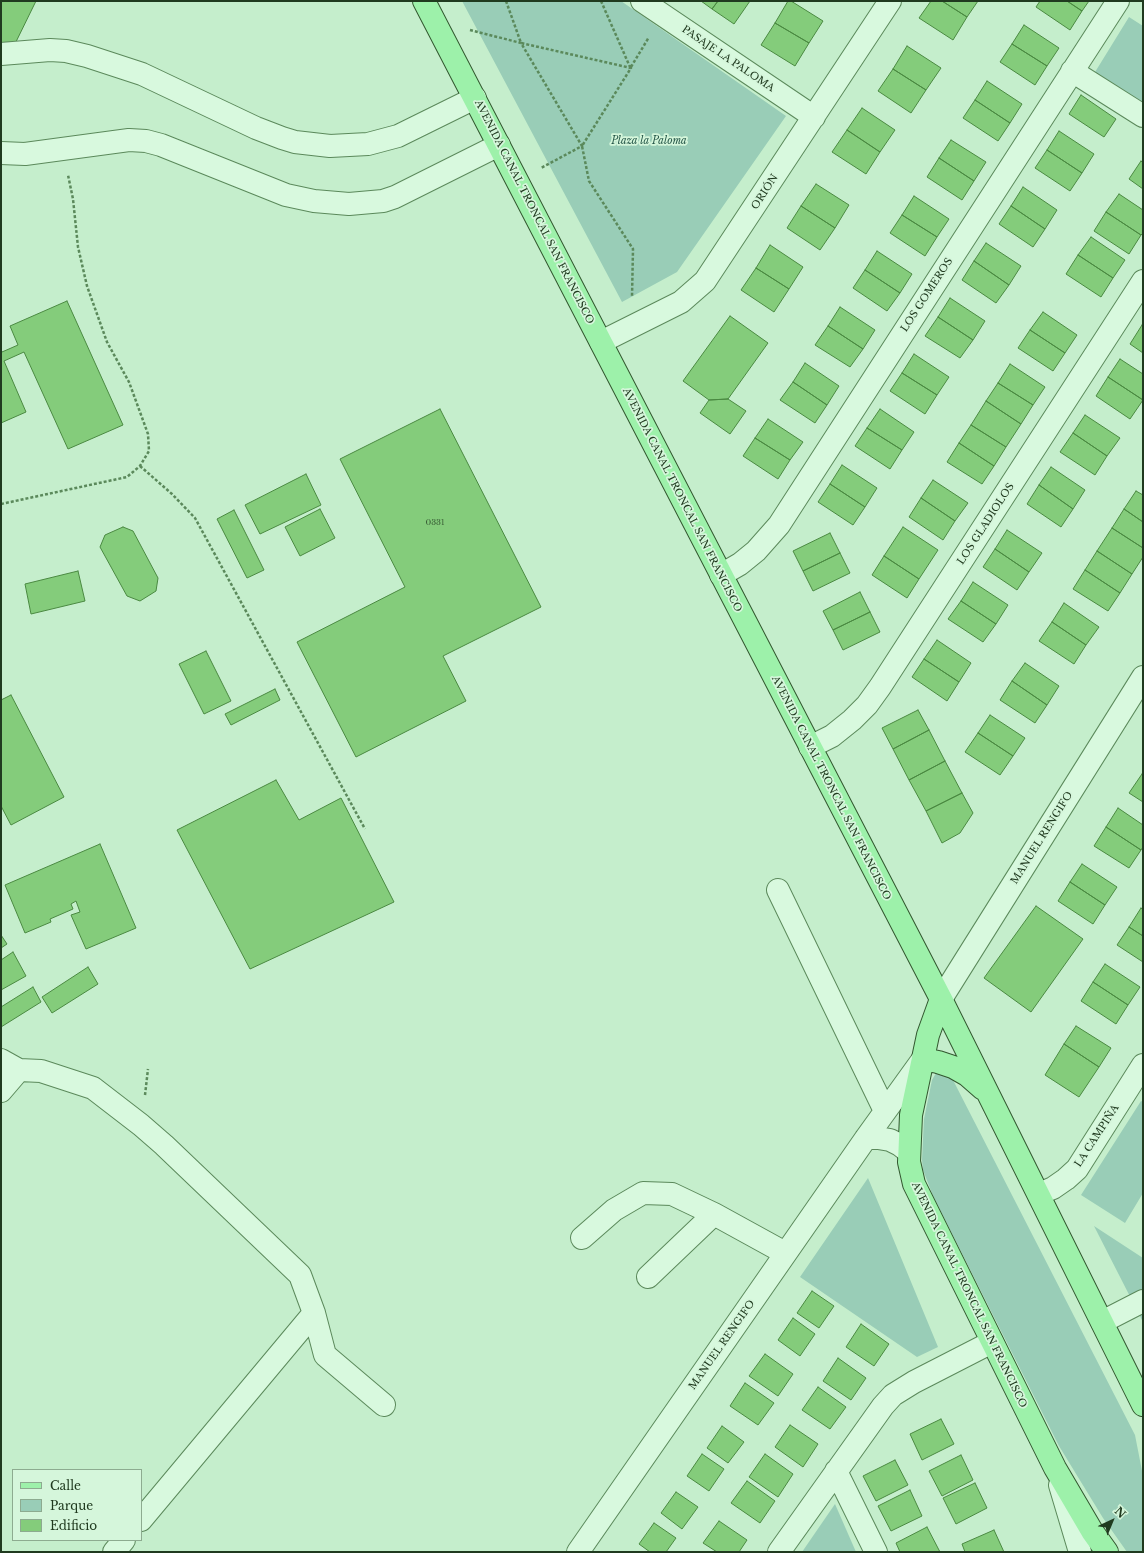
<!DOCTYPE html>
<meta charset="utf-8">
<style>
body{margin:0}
#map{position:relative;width:1144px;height:1553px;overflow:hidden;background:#c5eecc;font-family:"Libre Baskerville",serif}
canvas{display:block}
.frame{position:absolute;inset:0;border:2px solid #203a1f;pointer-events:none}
.legend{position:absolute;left:12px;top:1469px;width:130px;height:72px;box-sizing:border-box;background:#d5f6db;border:1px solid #8dab90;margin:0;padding:5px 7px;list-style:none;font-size:12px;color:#203a1f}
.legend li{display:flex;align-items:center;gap:8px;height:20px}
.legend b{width:20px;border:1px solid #8dab90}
.north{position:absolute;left:1092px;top:1501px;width:40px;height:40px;-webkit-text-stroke:3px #d5f6db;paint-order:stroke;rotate:44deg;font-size:11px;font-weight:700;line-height:16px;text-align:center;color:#203a1f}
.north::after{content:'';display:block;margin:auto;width:14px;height:18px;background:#203a1f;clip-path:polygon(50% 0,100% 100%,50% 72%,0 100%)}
</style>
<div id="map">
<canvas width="1144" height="1553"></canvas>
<div class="frame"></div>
<ul class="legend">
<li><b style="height:5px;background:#9df1aa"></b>Calle</li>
<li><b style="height:11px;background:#99cdb7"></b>Parque</li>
<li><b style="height:11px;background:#84cc7b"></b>Edificio</li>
</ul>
<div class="north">N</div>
</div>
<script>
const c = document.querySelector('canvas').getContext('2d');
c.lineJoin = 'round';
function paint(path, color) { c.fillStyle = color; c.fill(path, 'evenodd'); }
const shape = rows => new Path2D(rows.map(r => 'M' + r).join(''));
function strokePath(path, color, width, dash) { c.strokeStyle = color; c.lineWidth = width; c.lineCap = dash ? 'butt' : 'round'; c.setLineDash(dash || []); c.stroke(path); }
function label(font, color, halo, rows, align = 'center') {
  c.font = font + ' "Libre Baskerville",serif'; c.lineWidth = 3.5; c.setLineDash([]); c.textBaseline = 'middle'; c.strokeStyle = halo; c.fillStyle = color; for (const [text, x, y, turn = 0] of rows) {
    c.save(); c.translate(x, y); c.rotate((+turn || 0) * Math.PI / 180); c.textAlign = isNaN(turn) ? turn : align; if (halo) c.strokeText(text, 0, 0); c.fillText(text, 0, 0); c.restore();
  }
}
paint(shape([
 [462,1,621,1,786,116,677,272,622,302],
 [1129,17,1143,26,1143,109,1092,77],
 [942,1071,949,1074,954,1082,1135,1435,1143,1476,1143,1552,1127,1552,1103,1518,1059,1446,933,1196,923,1170,922,1160,924,1119,932,1080,936,1073],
 [1141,1101,1143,1102,1143,1193,1125,1223,1081,1195],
 [868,1178,938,1347,917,1357,800,1277],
 [1094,1226,1143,1258,1143,1322],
 [835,1504,856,1552,802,1552]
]), '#99cdb7');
const building = shape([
 [1,1,36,1,11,52,1,52,1,1],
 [701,1,718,1,712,9,701,1],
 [718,1,750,1,734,24,712,9,718,1],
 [788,1,791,1,823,21,809,43,775,23,788,1],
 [931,1,942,1,967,17,953,40,919,18,931,1],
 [942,1,978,1,967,17,942,1],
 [1040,1,1067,1,1082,11,1070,30,1036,7,1040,1],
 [1067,1,1089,1,1082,11,1067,1],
 [775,23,809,43,795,66,761,45,775,23],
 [1024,25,1059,48,1047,66,1012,44,1024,25],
 [1012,44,1047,66,1035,85,1000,62,1012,44],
 [907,46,941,68,926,90,893,69,907,46],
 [893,69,926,90,911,113,878,91,893,69],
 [987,81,1022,104,1010,123,975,100,987,81],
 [1081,95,1116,119,1104,137,1069,114,1081,95],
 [975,100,1010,123,998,141,963,118,975,100],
 [862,108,895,130,880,152,847,130,862,108],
 [847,130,880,152,866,174,832,152,847,130],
 [1059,131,1094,154,1082,173,1047,150,1059,131],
 [951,140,986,162,974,181,939,158,951,140],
 [1047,150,1082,173,1070,191,1035,168,1047,150],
 [939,158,974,181,962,200,927,177,939,158],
 [1141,161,1143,163,1143,189,1129,179,1141,161],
 [816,184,849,205,835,228,801,206,816,184],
 [1023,187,1057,210,1045,229,1011,206,1023,187],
 [1119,194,1143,210,1143,233,1141,235,1106,212,1119,194],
 [914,196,949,219,937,237,902,215,914,196],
 [801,206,835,228,820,250,787,228,801,206],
 [1011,206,1045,229,1033,247,999,224,1011,206],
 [1106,212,1141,235,1129,254,1094,231,1106,212],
 [902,215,937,237,925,256,890,233,902,215],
 [1091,237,1125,260,1113,278,1078,255,1091,237],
 [986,243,1021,266,1009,285,974,261,986,243],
 [770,245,803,267,789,289,756,268,770,245],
 [877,251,912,274,900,293,865,270,877,251],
 [1078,255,1113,278,1101,297,1066,274,1078,255],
 [974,261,1009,285,996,303,962,280,974,261],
 [756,268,789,289,774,312,741,290,756,268],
 [865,270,900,293,887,311,853,288,865,270],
 [950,298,985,321,973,340,938,317,950,298],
 [67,301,123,425,68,449,24,352,4,361,26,412,1,423,1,349,2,352,18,345,10,326,67,301],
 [840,307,875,330,863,349,828,326,840,307],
 [1043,312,1077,335,1065,353,1030,330,1043,312],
 [730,316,768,343,728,399,709,400,683,381,730,316],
 [938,317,973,340,960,358,925,336,938,317],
 [1142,325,1143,326,1143,353,1130,344,1142,325],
 [828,326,863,349,850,367,815,345,828,326],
 [1030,330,1065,353,1053,371,1018,348,1030,330],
 [914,354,949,377,937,395,902,373,914,354],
 [1120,359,1143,374,1143,400,1108,377,1120,359],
 [805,363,839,386,827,405,793,382,805,363],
 [1010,364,1045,387,1033,405,998,383,1010,364],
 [902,373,937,395,925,414,890,391,902,373],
 [1108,377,1143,400,1130,419,1096,396,1108,377],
 [793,382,827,405,815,423,780,400,793,382],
 [998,383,1033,405,1021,424,986,401,998,383],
 [728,399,746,411,730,434,700,413,709,400,728,399],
 [986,401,1021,424,1006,447,971,425,986,401],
 [440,409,541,607,443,656,466,701,356,757,297,642,405,587,340,459,440,409],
 [880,409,914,432,902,450,867,428,880,409],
 [1085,415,1120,438,1107,456,1073,433,1085,415],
 [768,419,803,442,790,460,755,438,768,419],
 [971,425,1006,447,994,466,959,443,971,425],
 [867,428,902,450,890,469,855,446,867,428],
 [1073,433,1107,456,1095,475,1060,452,1073,433],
 [755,438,790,460,778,479,743,456,755,438],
 [959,443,994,466,982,484,947,462,959,443],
 [842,465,877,488,865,507,830,484,842,465],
 [1051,467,1085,490,1073,509,1039,485,1051,467],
 [306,474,321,505,260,534,245,505,306,474],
 [933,480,968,503,955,521,921,498,933,480],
 [830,484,865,507,853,525,818,502,830,484],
 [1039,485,1073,509,1061,527,1027,504,1039,485],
 [1136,491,1143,495,1143,522,1124,509,1136,491],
 [921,498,955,521,943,540,909,517,921,498],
 [320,509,335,538,300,556,285,527,320,509],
 [1124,509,1143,522,1143,548,1112,528,1124,509],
 [234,510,264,570,247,578,217,519,234,510],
 [123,527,133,531,158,578,156,591,140,601,127,596,100,547,105,535,123,527],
 [903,527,938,550,919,579,884,556,903,527],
 [1112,528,1143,548,1143,557,1132,574,1097,551,1112,528],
 [1007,530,1042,553,1029,572,995,549,1007,530],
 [830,533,840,553,803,571,793,551,830,533],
 [995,549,1029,572,1017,590,983,567,995,549],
 [1097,551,1132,574,1120,593,1085,570,1097,551],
 [840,553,850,573,813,591,803,571,840,553],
 [884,556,919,579,907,598,872,575,884,556],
 [1085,570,1120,593,1108,611,1073,589,1085,570],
 [78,571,85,601,31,614,25,584,78,571],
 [973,582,1008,605,996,624,961,601,973,582],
 [860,592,870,612,833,630,823,611,860,592],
 [961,601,996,624,983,642,948,619,961,601],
 [1064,603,1099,627,1086,645,1052,622,1064,603],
 [870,612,880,632,843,650,833,630,870,612],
 [1052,622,1086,645,1074,664,1039,641,1052,622],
 [937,640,971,663,959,682,924,659,937,640],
 [206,651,231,701,204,714,179,664,206,651],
 [924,659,959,682,947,701,912,677,924,659],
 [1025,663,1059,686,1047,705,1012,681,1025,663],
 [1012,681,1047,705,1035,723,1000,700,1012,681],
 [275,689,280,700,231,725,225,714,275,689],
 [11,695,64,797,11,825,1,806,1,700,11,695],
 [918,710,929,730,893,749,882,728,918,710],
 [990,715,1025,738,1013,756,978,733,990,715],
 [929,730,945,761,909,780,893,749,929,730],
 [978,733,1013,756,1000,775,965,752,978,733],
 [945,761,962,793,926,811,909,780,945,761],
 [1142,774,1143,775,1143,802,1129,793,1142,774],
 [276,780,299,820,341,798,394,902,250,969,177,830,276,780],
 [962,793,973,813,960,833,942,843,926,811,962,793],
 [1118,808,1143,825,1143,847,1141,850,1106,827,1118,808],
 [1106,827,1141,850,1129,868,1094,846,1106,827],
 [100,844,136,928,86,949,71,915,80,912,76,901,71,904,73,909,50,919,51,922,25,933,5,885,100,844],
 [1082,864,1117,887,1105,905,1070,882,1082,864],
 [1070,882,1105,905,1093,924,1058,901,1070,882],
 [1036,906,1083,939,1031,1012,984,978,1036,906],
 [1141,908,1143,910,1143,936,1129,927,1141,908],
 [1129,927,1143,936,1143,962,1117,945,1129,927],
 [1,935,7,944,1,948,1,935],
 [13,952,26,976,1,990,1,960,13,952],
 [1105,964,1140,987,1128,1005,1093,982,1105,964],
 [88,967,98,984,52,1013,42,997,88,967],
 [1093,982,1128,1005,1116,1024,1081,1001,1093,982],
 [33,987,41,1002,1,1027,1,1007,33,987],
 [1076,1026,1111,1048,1099,1067,1064,1044,1076,1026],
 [1064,1044,1099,1067,1079,1097,1045,1075,1064,1044],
 [812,1291,834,1306,819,1328,797,1313,812,1291],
 [793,1318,815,1334,800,1356,778,1340,793,1318],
 [861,1324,889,1344,874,1366,846,1347,861,1324],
 [765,1354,793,1374,778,1396,749,1376,765,1354],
 [838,1358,866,1378,851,1400,823,1381,838,1358],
 [745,1383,774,1403,758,1425,730,1406,745,1383],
 [818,1387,846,1407,830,1429,802,1410,818,1387],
 [941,1419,954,1444,922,1460,910,1434,941,1419],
 [790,1425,818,1444,803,1467,775,1447,790,1425],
 [722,1426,744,1442,728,1463,707,1448,722,1426],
 [702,1454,724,1469,709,1491,687,1476,702,1454],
 [765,1454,793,1474,778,1497,749,1477,765,1454],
 [961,1455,973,1480,942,1496,929,1471,961,1455],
 [895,1460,908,1485,876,1501,863,1476,895,1460],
 [747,1481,775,1501,760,1523,731,1503,747,1481],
 [975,1483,987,1508,956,1524,943,1498,975,1483],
 [910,1490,922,1516,891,1531,878,1506,910,1490],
 [676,1492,698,1507,682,1529,661,1513,676,1492],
 [719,1521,747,1540,739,1552,717,1552,703,1543,719,1521],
 [654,1523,676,1538,666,1552,650,1552,639,1544,654,1523],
 [927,1527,940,1552,900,1552,896,1543,927,1527],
 [994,1530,1004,1552,965,1552,962,1544,994,1530]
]);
paint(building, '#84cc7b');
strokePath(building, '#4a8941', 1);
const minor = shape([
 [642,1,814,117],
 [1,54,50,50,66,51,87,56,142,74,256,128,282,138,295,142,330,146,368,144,398,136,475,98],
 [1072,71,1143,116],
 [1,153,25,154,129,140,146,141,161,145,286,195,314,201,349,204,383,201,395,197,499,145],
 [601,342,681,302,705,281,890,1],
 [721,575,740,564,756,551,779,525,1118,1],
 [810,747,832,736,852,720,867,705,880,687,1143,281],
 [778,890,885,1111],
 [941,999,1143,677],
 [1,1060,19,1070,41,1071,93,1088,141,1125,164,1145,300,1275,314,1313,325,1355,384,1405],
 [1,1091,19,1070],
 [866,1138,878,1138,890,1140,900,1145,909,1152],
 [1039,1194,1053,1188,1066,1179,1077,1169,1143,1065],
 [582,1238,614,1210,643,1193,672,1194,714,1214,785,1253],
 [648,1277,714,1214],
 [1102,1322,1143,1301],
 [836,1471,876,1552],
 [1060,1485,1080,1552],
 [141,1520,314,1313],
 [114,1552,124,1540],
 [578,1552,866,1138,923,1059],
 [779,1552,883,1406,893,1395,914,1382,992,1342]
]);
const major = shape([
 [424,1,941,999,1143,1405],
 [941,999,928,1035,911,1115,909,1162,914,1184,1055,1468,1092,1531,1107,1552],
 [923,1059,938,1062,953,1067,967,1075,983,1089]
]);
strokePath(minor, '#5b895b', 24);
strokePath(major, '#32572f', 24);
strokePath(shape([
 [506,1,521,43,631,68,582,146,589,181,633,249,632,297],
 [601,1,630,67],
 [470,30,521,43,582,146,541,168],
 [631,67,649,37],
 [140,466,172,494,195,518,365,829],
 [1,504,127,477,140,466,149,451,148,434,129,382,107,342,87,286,78,247,73,199,68,175],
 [145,1095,148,1069]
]), '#5b895b', 2.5, [3, 2]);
strokePath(minor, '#d8f9de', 22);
strokePath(major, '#9df1aa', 22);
label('8px', '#395e36', null, [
 ["0331",435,523]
]);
label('10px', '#203a1f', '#d5f6db', [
 ["PASAJE LA PALOMA",728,59,34],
 ["ORIÓN",765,192,-57],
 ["AVENIDA CANAL TRONCAL SAN FRANCISCO",534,212,63],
 ["LOS GOMEROS",927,295,-57],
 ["AVENIDA CANAL TRONCAL SAN FRANCISCO",682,500,63],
 ["LOS GLADIOLOS",986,524,-57],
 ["AVENIDA CANAL TRONCAL SAN FRANCISCO",831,788,63],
 ["MANUEL RENGIFO",1042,838,-58],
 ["LA CAMPIÑA",1097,1136,-57],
 ["AVENIDA CANAL TRONCAL SAN FRANCISCO",969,1295,64],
 ["MANUEL RENGIFO",722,1345,-55]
]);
label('italic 10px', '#255648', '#d5f6db', [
 ["Plaza la Paloma",649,141]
]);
</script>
